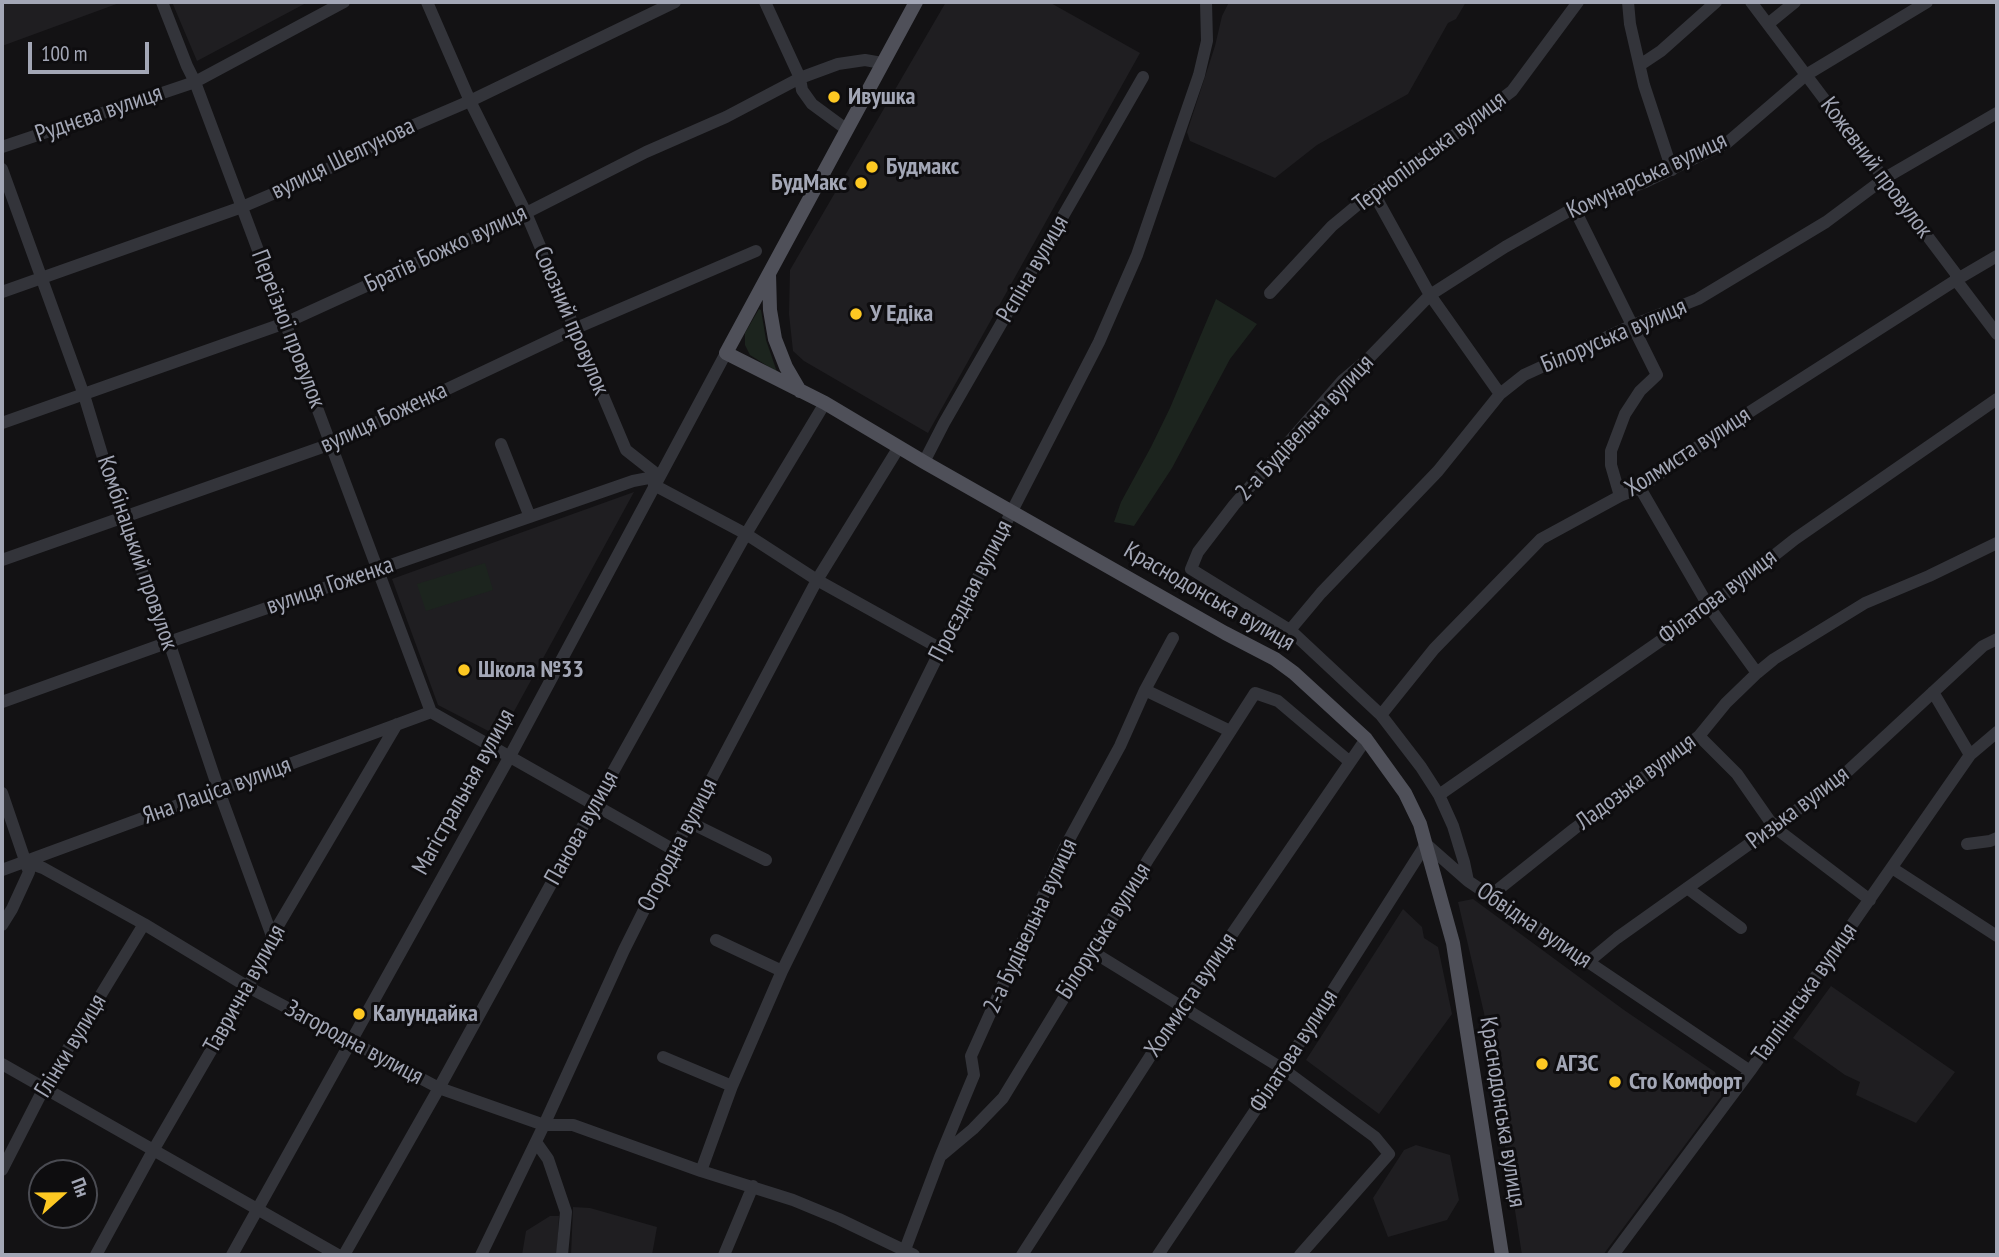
<!DOCTYPE html>
<meta charset="utf-8">
<style>
body{margin:0}
#map{position:relative;width:1999px;height:1257px;overflow:hidden;background:#131214;font-family:"PT Sans Narrow",sans-serif}
canvas{display:block}
.frame{position:absolute;inset:0;border:4px solid #a3a7b6;pointer-events:none}
.north{position:absolute;left:28px;top:1159px;width:70px;height:70px;box-sizing:border-box;background:#0e0d0f;border:2px solid #4a4b52;border-radius:50%;rotate:69deg;font-size:19px;font-weight:700;line-height:28px;text-align:center;color:#a3a7b6}
.north::after{content:'';display:block;margin:auto;width:24px;height:32px;background:#fdc822;clip-path:polygon(50% 0,100% 100%,50% 72%,0 100%)}
.scale{position:absolute;left:28px;top:42px;width:121px;height:32px;box-sizing:border-box;border:4px solid #a3a7b6;border-top:0;padding-left:9px;font-size:21px;line-height:24px;white-space:nowrap;color:#a3a7b6;-webkit-text-stroke:5px #0e0d0f;paint-order:stroke}
</style>
<div id="map">
<canvas width="1999" height="1257"></canvas>
<div class="frame"></div>
<div class="north">Пн</div>
<div class="scale">100 m</div>
</div>
<script>
const c = document.querySelector('canvas').getContext('2d');
c.lineJoin = 'round';
function paint(path, color) { c.fillStyle = color; c.fill(path, 'evenodd'); }
const shape = rows => new Path2D(rows.map(r => 'M' + r).join(''));
function strokePath(path, color, width, dash) { c.strokeStyle = color; c.lineWidth = width; c.lineCap = dash ? 'butt' : 'round'; c.setLineDash(dash || []); c.stroke(path); }
function label(font, color, halo, rows, align = 'center') {
  c.font = font + ' "PT Sans Narrow",sans-serif'; c.lineWidth = 6; c.setLineDash([]); c.textBaseline = 'middle'; c.strokeStyle = halo; c.fillStyle = color; for (const [text, x, y, turn = 0] of rows) {
    c.save(); c.translate(x, y); c.rotate((+turn || 0) * Math.PI / 180); c.textAlign = isNaN(turn) ? turn : align; if (halo) c.strokeText(text, 0, 0); c.fillText(text, 0, 0); c.restore();
  }
}
paint(shape([
 [2,2,122,2,2,46],
 [172,2,308,2,197,61],
 [946,2,1049,2,1140,53,928,433,804,361,793,351,789,314,790,270],
 [1229,2,1466,2,1456,19,1448,23,1408,94,1317,145,1275,178,1190,141,1187,132,1215,46,1222,16],
 [634,492,500,737,438,705,392,579],
 [1473,899,1624,1010,1715,1072,1723,1094,1603,1255,1522,1255,1484,1013,1458,902],
 [1403,909,1422,927,1424,938,1438,947,1452,1014,1379,1114,1306,1060],
 [1831,986,1955,1072,1916,1123,1856,1095,1860,1082,1845,1075,1793,1038],
 [1416,1145,1450,1155,1459,1200,1447,1220,1388,1237,1373,1198,1404,1150],
 [573,1207,590,1208,657,1227,652,1255,571,1255],
 [550,1216,559,1216,557,1255,522,1255,526,1231]
]), '#1f1e21');
paint(shape([
 [1216,299,1257,324,1230,359,1172,468,1134,526,1114,522,1121,502,1151,447,1170,408],
 [759,309,761,310,766,340,777,372,750,355,745,345,745,333],
 [485,563,493,590,426,611,417,584]
]), '#1c241e');
strokePath(shape([
 [162,2,187,66,195,82,431,712],
 [427,2,470,101,526,213,626,450,659,476],
 [765,2,800,78,802,90,812,104,846,129],
 [1628,2,1630,24,1644,85,1672,170],
 [1751,2,1956,274,1956,280,1997,334],
 [1768,24,1795,2],
 [1640,65,1661,51,1716,2],
 [2,147,195,82,344,2],
 [2,169,84,395,121,517,169,642,219,791,272,936],
 [1373,192,1430,295,1500,394],
 [1574,208,1657,375,1640,391,1625,414,1611,451,1611,465,1620,496],
 [2,292,242,207,310,178,414,125,470,101,675,2],
 [1270,293,1332,226,1373,192,1445,142,1512,91,1578,2],
 [2,423,285,323,526,213,646,152,726,117,800,78,838,64,865,60,882,63],
 [501,444,530,517],
 [924,462,944,423,1143,77],
 [654,485,746,534,817,580,941,649],
 [1640,488,1709,607,1757,673],
 [2,560,331,444,574,329,756,251],
 [1290,630,1321,593,1438,471,1500,394,1524,375,1633,325,1698,299,1826,222,1885,178,1997,113],
 [1145,690,1173,638],
 [1933,692,1970,755],
 [2,702,169,642,633,481,659,476],
 [431,712,674,850],
 [1381,715,1434,649,1541,539,1620,496,1640,488,1723,429,1956,280,1997,256],
 [1699,736,1737,774,1774,827,1870,900],
 [2,793,29,872,12,909,2,925],
 [1439,795,1709,607,1795,539,1997,399],
 [689,822,766,860],
 [1967,844,1990,841,1997,838],
 [26,862,43,868,144,924,248,987,439,1088,544,1125,573,1125,701,1171,793,1200,839,1219,914,1255],
 [1892,868,1997,936],
 [2,870,431,712],
 [1687,888,1741,928],
 [1490,896,1574,829,1699,736,1726,703,1757,673,1774,659,1865,603,1929,576,1997,543],
 [716,940,782,971],
 [1093,952,1283,1069,1375,1137,1389,1154,1300,1255],
 [1587,963,1617,938,1835,783,1983,646,1997,639],
 [663,1057,732,1086],
 [2,1064,338,1255],
 [1750,1071,1468,881,1464,862,1453,826,1439,795,1421,767,1381,715,1290,630,1191,569,1198,552,1234,505,1343,380,1369,358,1430,295,1505,247,1574,208,1645,182,1728,142,1806,75,1927,2],
 [536,1142,548,1159,566,1212,562,1255],
 [942,1155,973,1129,1003,1098,1149,858,1255,693,1278,701,1350,762],
 [2,1170,44,1088,144,924],
 [701,1171,732,1086,782,971,941,649,1099,342,1137,255,1199,75,1207,41,1206,2],
 [96,1255,154,1149,248,987,272,936,397,724],
 [232,1255,510,756,726,353],
 [344,1255,439,1088,595,804,746,534,825,403],
 [481,1255,544,1125,624,950,674,850,817,580,899,447],
 [724,1255,753,1186],
 [903,1255,940,1157,974,1075,971,1056,1065,847,1120,746,1145,690,1230,731],
 [1022,1255,1182,1007,1366,739],
 [1158,1255,1283,1069,1426,844,1468,881],
 [1613,1255,1750,1071,1970,755,1997,732]
]), '#33343a', 12);
strokePath(shape([
 [916,2,726,353,825,403,924,462,1225,633,1275,659,1294,673,1366,739,1405,793,1420,824,1453,943,1502,1255],
 [769,274,770,310,775,339,786,367,800,391]
]), '#4f5059', 14);
for (const [x, y, r, color] of [
 [834,97,7,"#fdc822"],
 [872,167,7,"#fdc822"],
 [861,183,7,"#fdc822"],
 [856,314,7,"#fdc822"],
 [464,670,7,"#fdc822"],
 [359,1014,7,"#fdc822"],
 [1542,1064,7,"#fdc822"],
 [1615,1082,7,"#fdc822"]
]) { const dot = new Path2D(); dot.arc(x, y, r, 0, 2 * Math.PI); c.fillStyle = color; c.fill(dot); strokePath(dot, '#0e0d0f', 2.5); }
label('bold 24px', '#a3a7b6', '#0e0d0f', [
 ["Ивушка",848,97],
 ["Будмакс",886,167],
 ["БудМакс",847,183,"right"],
 ["У Едіка",870,314],
 ["Школа №33",478,670],
 ["Калундайка",373,1014],
 ["АГЗС",1556,1064],
 ["Сто Комфорт",1629,1082]
], 'left');
label('24px', '#a3a7b6', '#0e0d0f', [
 ["Руднєва вулиця",99,114,-19],
 ["Тернопільська вулиця",1430,152,-37],
 ["вулиця Шелгунова",343,159,-26],
 ["Кожевний провулок",1876,168,53],
 ["Комунарська вулиця",1647,176,-25],
 ["Братів Божко вулиця",446,249,-25],
 ["Рєпіна вулиця",1033,269,-60],
 ["Союзний провулок",571,321,67],
 ["Переїзної провулок",288,329,69],
 ["Білоруська вулиця",1614,336,-23],
 ["вулиця Боженка",384,418,-25],
 ["2-а Будівельна вулиця",1305,428,-47],
 ["Холмиста вулиця",1688,452,-33],
 ["Комбінацький провулок",137,553,71],
 ["вулиця Гоженка",330,586,-19],
 ["Проєздная вулиця",971,591,-63],
 ["Краснодонська вулиця",1209,597,30],
 ["Філатова вулиця",1718,597,-37],
 ["Ладозька вулиця",1636,782,-37],
 ["Яна Лаціса вулиця",217,791,-20],
 ["Магістральная вулиця",464,792,-61],
 ["Ризька вулиця",1798,808,-37],
 ["Панова вулиця",582,828,-61],
 ["Огородна вулиця",678,845,-63],
 ["2-а Будівельна вулиця",1031,926,-65],
 ["Обвідна вулиця",1534,926,34],
 ["Білоруська вулиця",1104,931,-58],
 ["Таврична вулиця",245,989,-61],
 ["Талліннська вулиця",1805,993,-55],
 ["Холмиста вулиця",1191,995,-56],
 ["Загородна вулиця",354,1043,28],
 ["Глінки вулиця",71,1046,-59],
 ["Філатова вулиця",1294,1051,-57],
 ["Краснодонська вулиця",1502,1112,81]
]);
</script>
